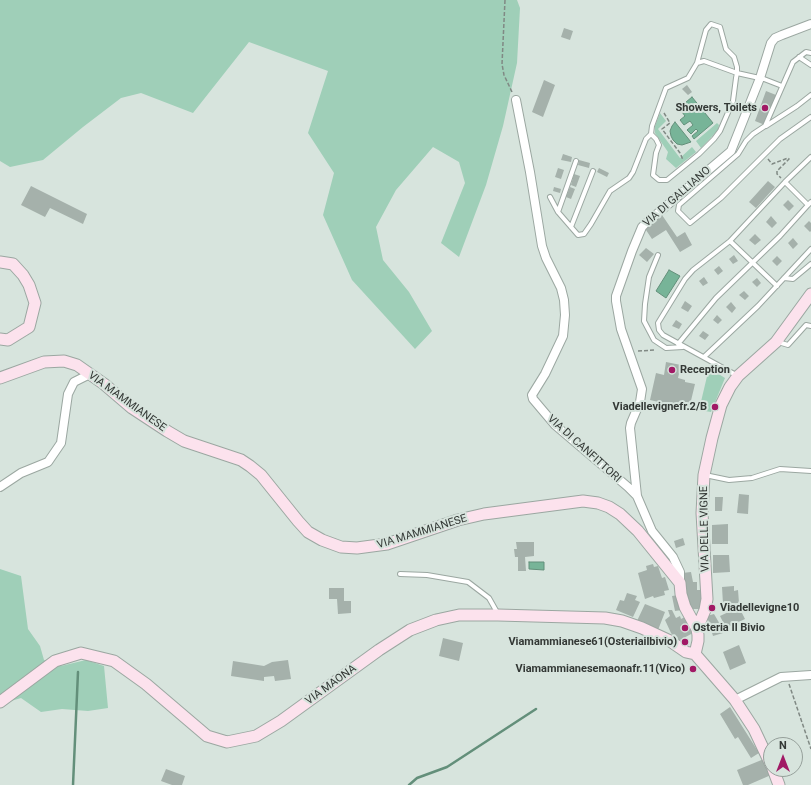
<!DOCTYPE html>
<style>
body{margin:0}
#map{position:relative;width:811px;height:785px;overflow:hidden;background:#d7e4dd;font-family:Roboto,sans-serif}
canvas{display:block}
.north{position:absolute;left:763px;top:737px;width:40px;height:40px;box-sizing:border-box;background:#d7e4dd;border:1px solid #959f9a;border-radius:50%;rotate:0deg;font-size:11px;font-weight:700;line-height:16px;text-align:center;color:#333835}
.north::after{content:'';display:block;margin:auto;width:14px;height:18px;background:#a11965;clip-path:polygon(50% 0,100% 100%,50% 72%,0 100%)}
</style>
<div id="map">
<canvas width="811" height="785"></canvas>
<div class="north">N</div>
</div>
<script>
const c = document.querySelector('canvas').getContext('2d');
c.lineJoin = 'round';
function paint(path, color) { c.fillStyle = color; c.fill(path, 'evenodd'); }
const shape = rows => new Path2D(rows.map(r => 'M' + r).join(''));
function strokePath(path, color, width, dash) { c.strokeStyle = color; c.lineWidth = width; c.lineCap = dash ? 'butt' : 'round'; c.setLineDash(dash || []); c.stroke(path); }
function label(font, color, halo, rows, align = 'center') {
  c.font = font + ' Roboto,sans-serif'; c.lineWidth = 4; c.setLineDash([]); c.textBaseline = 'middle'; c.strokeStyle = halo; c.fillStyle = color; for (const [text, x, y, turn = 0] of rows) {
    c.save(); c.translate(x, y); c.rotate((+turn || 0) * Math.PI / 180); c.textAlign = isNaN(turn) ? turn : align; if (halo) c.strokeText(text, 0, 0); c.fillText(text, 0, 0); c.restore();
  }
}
paint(shape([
 [0,0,517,0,520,8,517,63,503,126,486,185,459,257,441,243,465,183,459,162,433,147,396,190,376,227,383,260,409,292,432,331,415,349,352,280,323,215,334,173,308,133,328,71,249,42,193,113,141,93,121,98,83,127,43,160,10,167,0,161],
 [660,113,666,121,658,129,680,158,692,147,696,152,676,168,666,159,668,152,655,133,655,126],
 [717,123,719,125,718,130,701,148,696,141],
 [709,368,725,378,711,412,699,410],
 [0,569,21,576,28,629,40,646,44,660,61,666,86,660,104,666,108,708,88,711,62,709,41,712,21,698,11,701,0,704]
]), '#9fcfb8');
const water = shape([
 [692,97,713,123,694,139,692,136,698,131,696,129,691,134,687,130,693,125,690,121,684,125,680,120,685,116,679,108,692,97],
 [675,122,691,142,682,145,677,144,673,140,671,136,670,131,672,126,675,122],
 [669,270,680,276,666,298,656,291,669,270],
 [529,562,544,562,544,570,529,569,529,562]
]);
paint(water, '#77b498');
strokePath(water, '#638f7a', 1);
strokePath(shape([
 [73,785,78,672],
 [409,785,417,778,447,767,536,709]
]), '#638f7a', 2.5);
paint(shape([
 [564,28,573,31,570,40,561,37],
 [544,80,555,85,543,117,532,112],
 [687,85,692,92,688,95,682,89],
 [766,91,776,95,765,125,755,121],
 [563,154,572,157,571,162,561,160],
 [579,160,590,163,589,168,578,165],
 [558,168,564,170,561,179,555,177],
 [599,168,609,173,607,177,597,172],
 [574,174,580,176,576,187,571,185],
 [768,181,775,187,756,208,749,202],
 [31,186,87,214,83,224,50,208,45,217,21,205],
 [554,187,561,189,560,193,553,191],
 [570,187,575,189,571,199,566,197],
 [788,200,794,206,789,211,783,205],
 [662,215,677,237,685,232,692,245,680,252,666,230,652,239,644,227],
 [771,216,777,223,772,228,766,222],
 [809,221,811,223,811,231,810,232,804,226],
 [755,234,761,240,755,245,749,240],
 [793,238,798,244,793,249,788,243],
 [646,248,654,254,647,262,639,255],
 [734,255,738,261,733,264,729,259],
 [777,256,782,261,777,266,772,261],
 [719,266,723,271,718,275,714,270],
 [704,277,708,283,703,286,699,281],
 [757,278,761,283,757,287,752,282],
 [744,291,749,296,745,300,739,295],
 [685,301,692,306,688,312,681,308],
 [731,302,736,308,732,313,726,307],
 [717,315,722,320,718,324,713,320],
 [676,320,682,324,679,329,672,326],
 [703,331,709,335,705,340,699,336],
 [666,362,681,365,678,378,685,380,685,382,695,384,689,409,650,400,656,373,664,375],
 [739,494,749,495,748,514,737,513],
 [715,497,723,497,722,511,715,511],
 [728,524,728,544,712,544,712,525],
 [683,538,685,545,676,548,674,541],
 [516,542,534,542,534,556,525,557,526,571,518,571,518,557,515,557,514,549,517,549],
 [713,555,729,555,730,572,713,573],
 [653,564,654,567,658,566,662,578,665,577,669,590,664,591,665,595,654,598,653,596,645,599,638,573,647,570,646,566],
 [691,572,693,582,697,582,697,590,703,590,703,609,689,609,682,573],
 [734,586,734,591,738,590,739,603,723,604,722,587],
 [329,588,344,588,344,601,351,601,351,613,338,614,337,599,329,599],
 [627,593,637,596,635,600,640,602,633,617,616,610,620,600,624,601],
 [679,595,682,610,675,611,672,596],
 [645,604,665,612,658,630,637,621],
 [739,607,745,619,726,628,720,616],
 [668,610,672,610,676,618,680,616,681,619,685,617,693,633,678,641,671,633,665,620,670,616],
 [714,614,721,626,723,633,713,636,707,616],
 [443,638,463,643,459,661,439,656],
 [739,645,746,663,730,670,723,652],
 [288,660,291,679,275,681,274,676,264,677,264,681,231,676,233,661,264,666,272,662],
 [730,707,759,753,751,758,738,737,735,739,720,714],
 [764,759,771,775,748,785,743,785,737,770],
 [166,769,185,776,182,785,172,785,161,781]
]), '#a5b1ab');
const lane = shape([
 [811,53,806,52,793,62,765,126,753,134,746,141,738,154,679,205,678,211,690,223,721,198,780,139,811,117],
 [799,57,811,65],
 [697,63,706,30,711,24,720,27,726,49,734,57,737,67,737,73,736,78,733,101,720,131,714,139,699,154,667,180,659,180,653,175,656,153,659,145,656,139,651,134,652,126,666,88,688,78,697,63,704,61,737,73,764,79,782,86],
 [766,126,797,106,811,95],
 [785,182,808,205,811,202],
 [550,197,558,212,578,235,584,234,591,224,610,191,629,178,633,172,646,139,651,134],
 [558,212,576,161],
 [571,227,593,171],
 [730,241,777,286],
 [658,255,649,277,645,304,644,321,654,340,666,348,683,347],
 [784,278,793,279,811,264],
 [778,342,788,345,806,325,811,326],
 [678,344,716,298,780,236,808,205],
 [704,357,758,306,811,249],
 [736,375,663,335,659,330,658,323,685,279,693,270,730,241,785,182,811,157],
 [705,475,729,480,752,478,780,469,811,471],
 [400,574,427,575,468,582,489,598,498,614]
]);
const street = shape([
 [516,100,530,172,542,246,546,258,561,288,564,300,565,315,563,336,545,374,532,395,533,399,555,425,628,487,637,496,652,531,673,557,680,572,680,583],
 [0,487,21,473,48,462,61,443,68,394,74,382,90,374],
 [637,496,630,428,631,423,640,402,642,389,621,329,616,301,616,296,632,251,642,227,645,224,731,151,760,78,771,43,775,38,782,35,811,24],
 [735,700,781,677,811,675]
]);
const secondary = shape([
 [0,262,13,264,23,275,29,285,35,303,29,327,8,340,0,339],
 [0,378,44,362,64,361,77,365,104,384,132,408,167,431,184,441,241,460,250,466,261,475,298,521,308,532,322,540,341,547,357,548,387,544,458,520,484,514,583,501,598,503,609,507,620,514,638,531,680,583,681,594,685,607,697,629,698,635,698,641,695,654],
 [697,629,705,610,707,599,702,513,704,475,712,438,721,405,730,387,738,376,776,342,811,294],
 [695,654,735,700,754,729,771,765],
 [0,702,55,661,81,653,114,661,146,684,207,736,227,742,256,736,281,721,379,650,410,630,436,620,459,615,498,615,605,618,622,621,642,628,670,641,686,652,695,654],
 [773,769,779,785]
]);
strokePath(lane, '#9ba7a1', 6);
strokePath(street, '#9ba7a1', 10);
strokePath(secondary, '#9ba7a1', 13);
strokePath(shape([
 [505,0,502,64,504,75,512,92],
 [664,113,670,123,662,129,680,153,683,160],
 [768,159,772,164,788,158,789,159,777,171,777,174,781,178],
 [638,351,656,350],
 [789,684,811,749]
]), '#808984', 1.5, [4, 2]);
strokePath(lane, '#fff', 4);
strokePath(street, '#fff', 8);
strokePath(secondary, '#fce2ed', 11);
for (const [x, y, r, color] of [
 [765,108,4,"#a11965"],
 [672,370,4,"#a11965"],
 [715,407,4,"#a11965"],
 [712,608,4,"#a11965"],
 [685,628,4,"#a11965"],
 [685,642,4,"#a11965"],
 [693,669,4,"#a11965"]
]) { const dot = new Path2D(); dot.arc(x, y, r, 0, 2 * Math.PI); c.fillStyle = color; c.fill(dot); strokePath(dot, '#d7e4dd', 1.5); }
label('bold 11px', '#333835', '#d7e4dd', [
 ["Showers, Toilets",757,108],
 ["Reception",680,370,"left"],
 ["Viadellevignefr.2/B",707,407],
 ["Viadellevigne10",720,608,"left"],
 ["Osteria Il Bivio",693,628,"left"],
 ["Viamammianese61(Osteriailbivio)",677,642],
 ["Viamammianesemaonafr.11(Vico)",685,669]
], 'right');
label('11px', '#333835', '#d7e4dd', [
 ["VIA DI GALLIANO",677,197,-41],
 ["VIA MAMMIANESE",127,402,36],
 ["VIA DI CANFITTORI",584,449,42],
 ["VIA DELLE VIGNE",705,529,-91],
 ["VIA MAMMIANESE",422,532,-17],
 ["VIA MAONA",331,685,-36]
]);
</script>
